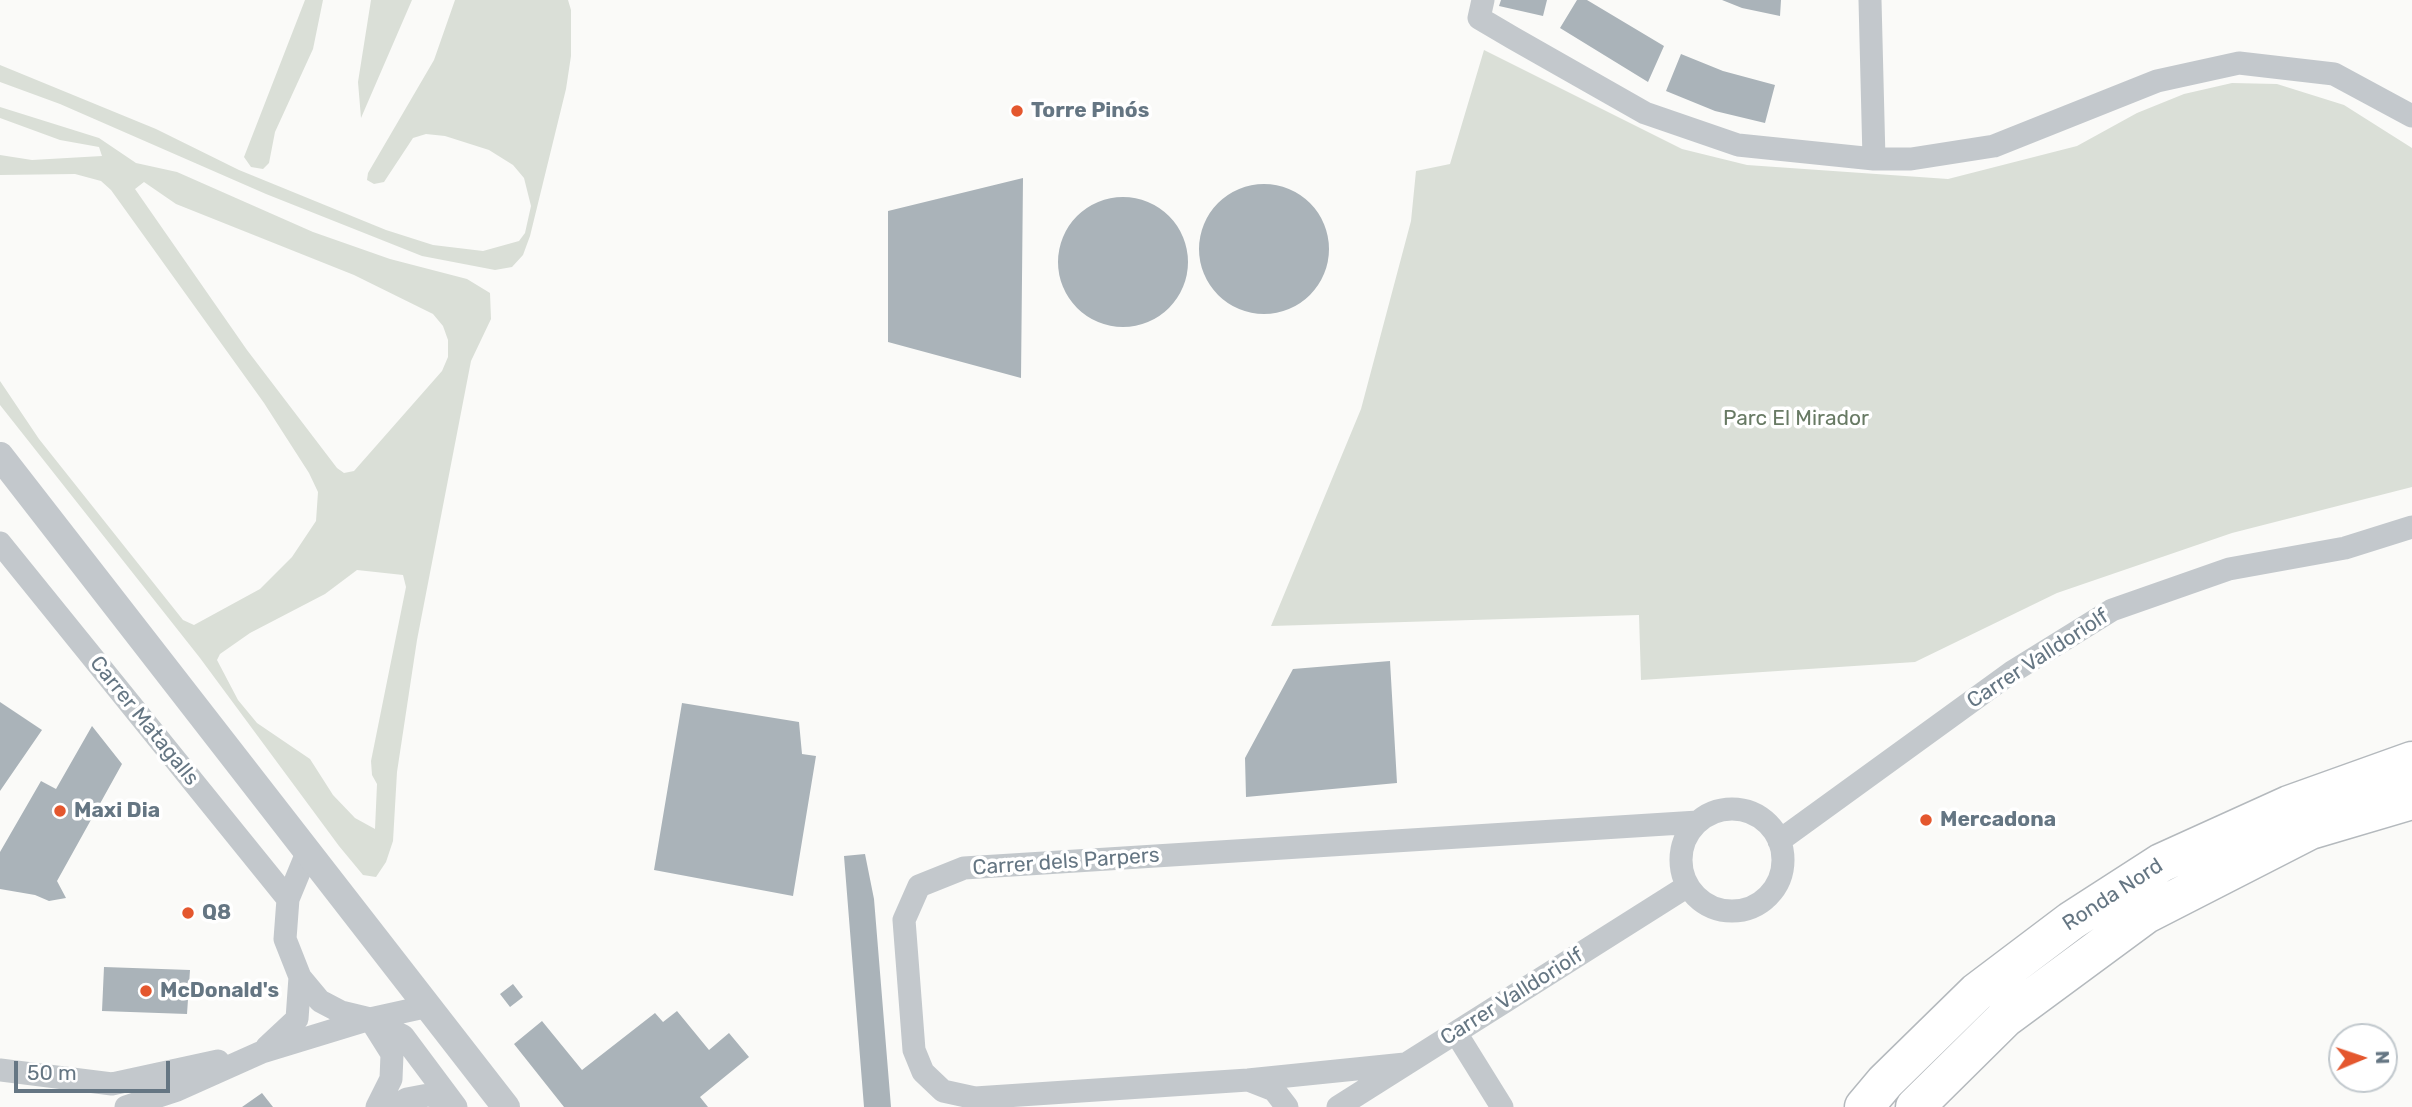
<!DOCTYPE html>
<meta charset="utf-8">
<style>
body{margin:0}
#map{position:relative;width:2412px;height:1107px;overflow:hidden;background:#fafaf8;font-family:Rubik,sans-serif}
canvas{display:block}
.north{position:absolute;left:2328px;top:1023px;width:70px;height:70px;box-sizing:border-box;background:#fff;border:2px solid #c1c8cd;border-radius:50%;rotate:88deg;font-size:19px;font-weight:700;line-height:28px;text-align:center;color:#657683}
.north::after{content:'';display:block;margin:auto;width:24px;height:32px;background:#e4572e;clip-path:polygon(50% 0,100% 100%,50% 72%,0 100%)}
.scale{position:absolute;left:14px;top:1061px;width:156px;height:32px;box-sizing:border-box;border:4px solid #657683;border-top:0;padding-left:9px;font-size:21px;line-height:24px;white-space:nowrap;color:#657683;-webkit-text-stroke:5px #fff;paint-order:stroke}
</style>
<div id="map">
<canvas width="2412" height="1107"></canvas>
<div class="north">N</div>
<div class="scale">50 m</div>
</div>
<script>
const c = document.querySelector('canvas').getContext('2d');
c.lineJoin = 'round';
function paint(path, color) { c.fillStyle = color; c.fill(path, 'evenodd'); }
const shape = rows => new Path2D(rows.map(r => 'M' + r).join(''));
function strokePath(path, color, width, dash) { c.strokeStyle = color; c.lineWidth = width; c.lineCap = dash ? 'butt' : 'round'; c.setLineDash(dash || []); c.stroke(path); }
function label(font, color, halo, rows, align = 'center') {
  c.font = font + ' Rubik,sans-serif'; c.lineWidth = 7; c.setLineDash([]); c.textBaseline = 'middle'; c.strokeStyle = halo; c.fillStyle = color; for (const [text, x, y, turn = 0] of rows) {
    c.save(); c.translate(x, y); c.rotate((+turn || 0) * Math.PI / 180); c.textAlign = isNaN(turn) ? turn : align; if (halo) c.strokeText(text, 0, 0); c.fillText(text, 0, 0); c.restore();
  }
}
paint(shape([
 [305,0,323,0,313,49,275,132,269,163,263,169,251,167,244,157],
 [371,0,412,0,361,118,358,82],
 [455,0,568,0,571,10,571,56,566,89,530,236,523,255,512,267,495,270,422,256,266,194,60,104,0,82,0,65,156,129,239,170,386,230,433,245,483,251,519,241,525,233,531,206,524,178,513,165,489,150,445,136,426,134,413,138,384,182,374,184,367,180,368,173,434,60],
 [1484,50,1682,149,1747,165,1948,179,2077,146,2137,113,2184,94,2232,83,2277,84,2344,105,2412,148,2412,487,2232,533,2057,593,1915,662,1641,680,1639,615,1271,626,1361,409,1411,221,1416,171,1450,164],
 [0,107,99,138,136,163,177,172,313,232,390,259,467,279,490,293,491,319,471,361,417,640,397,772,393,841,386,862,376,877,363,875,339,846,200,658,0,405,0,381,39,439,183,620,194,625,260,589,292,557,316,521,318,492,309,473,264,403,111,190,101,181,75,174,0,175,0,155,32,160,102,156,99,147,60,140,0,118],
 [144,182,176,204,354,275,433,314,443,326,448,340,448,357,442,371,354,471,344,473,337,468,247,350,135,189],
 [357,570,403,575,406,587,371,761,372,775,377,784,375,829,355,818,333,795,310,759,257,723,238,700,217,660,220,654,250,633,325,594]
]), '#dadfd7');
paint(shape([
 [1501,0,1547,0,1543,16,1499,6],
 [1577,0,1587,0,1664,46,1648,82,1560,28],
 [1722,0,1781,0,1780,16,1742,8],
 [1681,54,1723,71,1775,85,1765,123,1715,111,1666,91],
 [1023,178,1021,378,888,342,888,211],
 '1199 249a65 65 0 1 1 130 0a65 65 0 1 1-130 0Z',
 '1058 262a65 65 0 1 1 130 0a65 65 0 1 1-130 0Z',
 [1390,661,1397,783,1246,797,1245,758,1293,669],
 [0,702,42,730,0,791],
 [682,703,799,722,802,754,816,756,793,896,654,870],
 [92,726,122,764,57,881,66,898,49,901,35,895,0,889,0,852,41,781,56,789],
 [865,854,874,899,891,1107,864,1107,844,856],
 [104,967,190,970,187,1014,102,1011],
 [513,984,523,997,510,1007,500,994],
 [677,1011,709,1050,729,1033,749,1057,700,1097,708,1107,564,1107,514,1044,542,1021,582,1070,655,1013,663,1022],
 [262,1093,273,1107,242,1107]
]), '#aab3b9');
const trunk = shape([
 [1864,1107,1885,1082,1977,992,2071,921,2161,863,2289,805,2412,761],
 [1915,1107,2005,1018,2146,914,2310,830,2412,800]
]);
strokePath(trunk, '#b4b9bd', 41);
strokePath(shape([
 [1483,0,1479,18,1513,38,1645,113,1738,145,1874,159,1911,159,1994,146,2157,81,2239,63,2334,74,2412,116],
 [1870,0,1874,159],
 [0,543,288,899],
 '1681 860a51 51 0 1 1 102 0a51 51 0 1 1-102 0Z',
 [1779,841,2012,672,2112,610,2229,569,2345,548,2412,527],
 [307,853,288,899,285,939,300,977,320,1001,341,1012,370,1019,403,1036,456,1107],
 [370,1019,392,1054,391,1079,377,1107],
 [1456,1033,1502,1107],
 [267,1047,297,1019,300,977],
 [1405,1064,1248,1080,975,1098,943,1091,923,1072,914,1050,904,920,919,886,964,868,1698,822],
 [0,1070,112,1084,218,1061],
 [1251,1081,1274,1090,1287,1107],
 [126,1107,177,1090,262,1052,370,1019,429,1006],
 [393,1107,407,1099,428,1095,450,1099],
 [1338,1107,1686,887]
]), '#c3c8cc', 23);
strokePath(shape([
 [0,456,506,1107]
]), '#c3c8cc', 28);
strokePath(trunk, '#fff', 38);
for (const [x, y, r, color] of [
 [1017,111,7,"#e4572e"],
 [60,811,7,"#e4572e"],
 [1926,820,7,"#e4572e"],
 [188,913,7,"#e4572e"],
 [146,991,7,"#e4572e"]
]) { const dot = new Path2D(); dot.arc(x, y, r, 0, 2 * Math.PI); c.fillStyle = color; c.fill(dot); strokePath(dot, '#fff', 2.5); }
label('bold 21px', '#657683', '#fff', [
 ["Torre Pinós",1031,111],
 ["Maxi Dia",74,811],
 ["Mercadona",1940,820],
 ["Q8",202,913],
 ["McDonald's",160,991]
], 'left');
label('21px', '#687a64', '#fff', [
 ["Parc El Mirador",1796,419]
]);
label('21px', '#657683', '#fff', [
 ["Carrer Valldoriolf",2038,659,-33],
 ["Carrer Matagalls",144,721,51],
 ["Carrer dels Parpers",1066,862,-4],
 ["Ronda Nord",2113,895,-33],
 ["Carrer Valldoriolf",1512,997,-32]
]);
</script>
